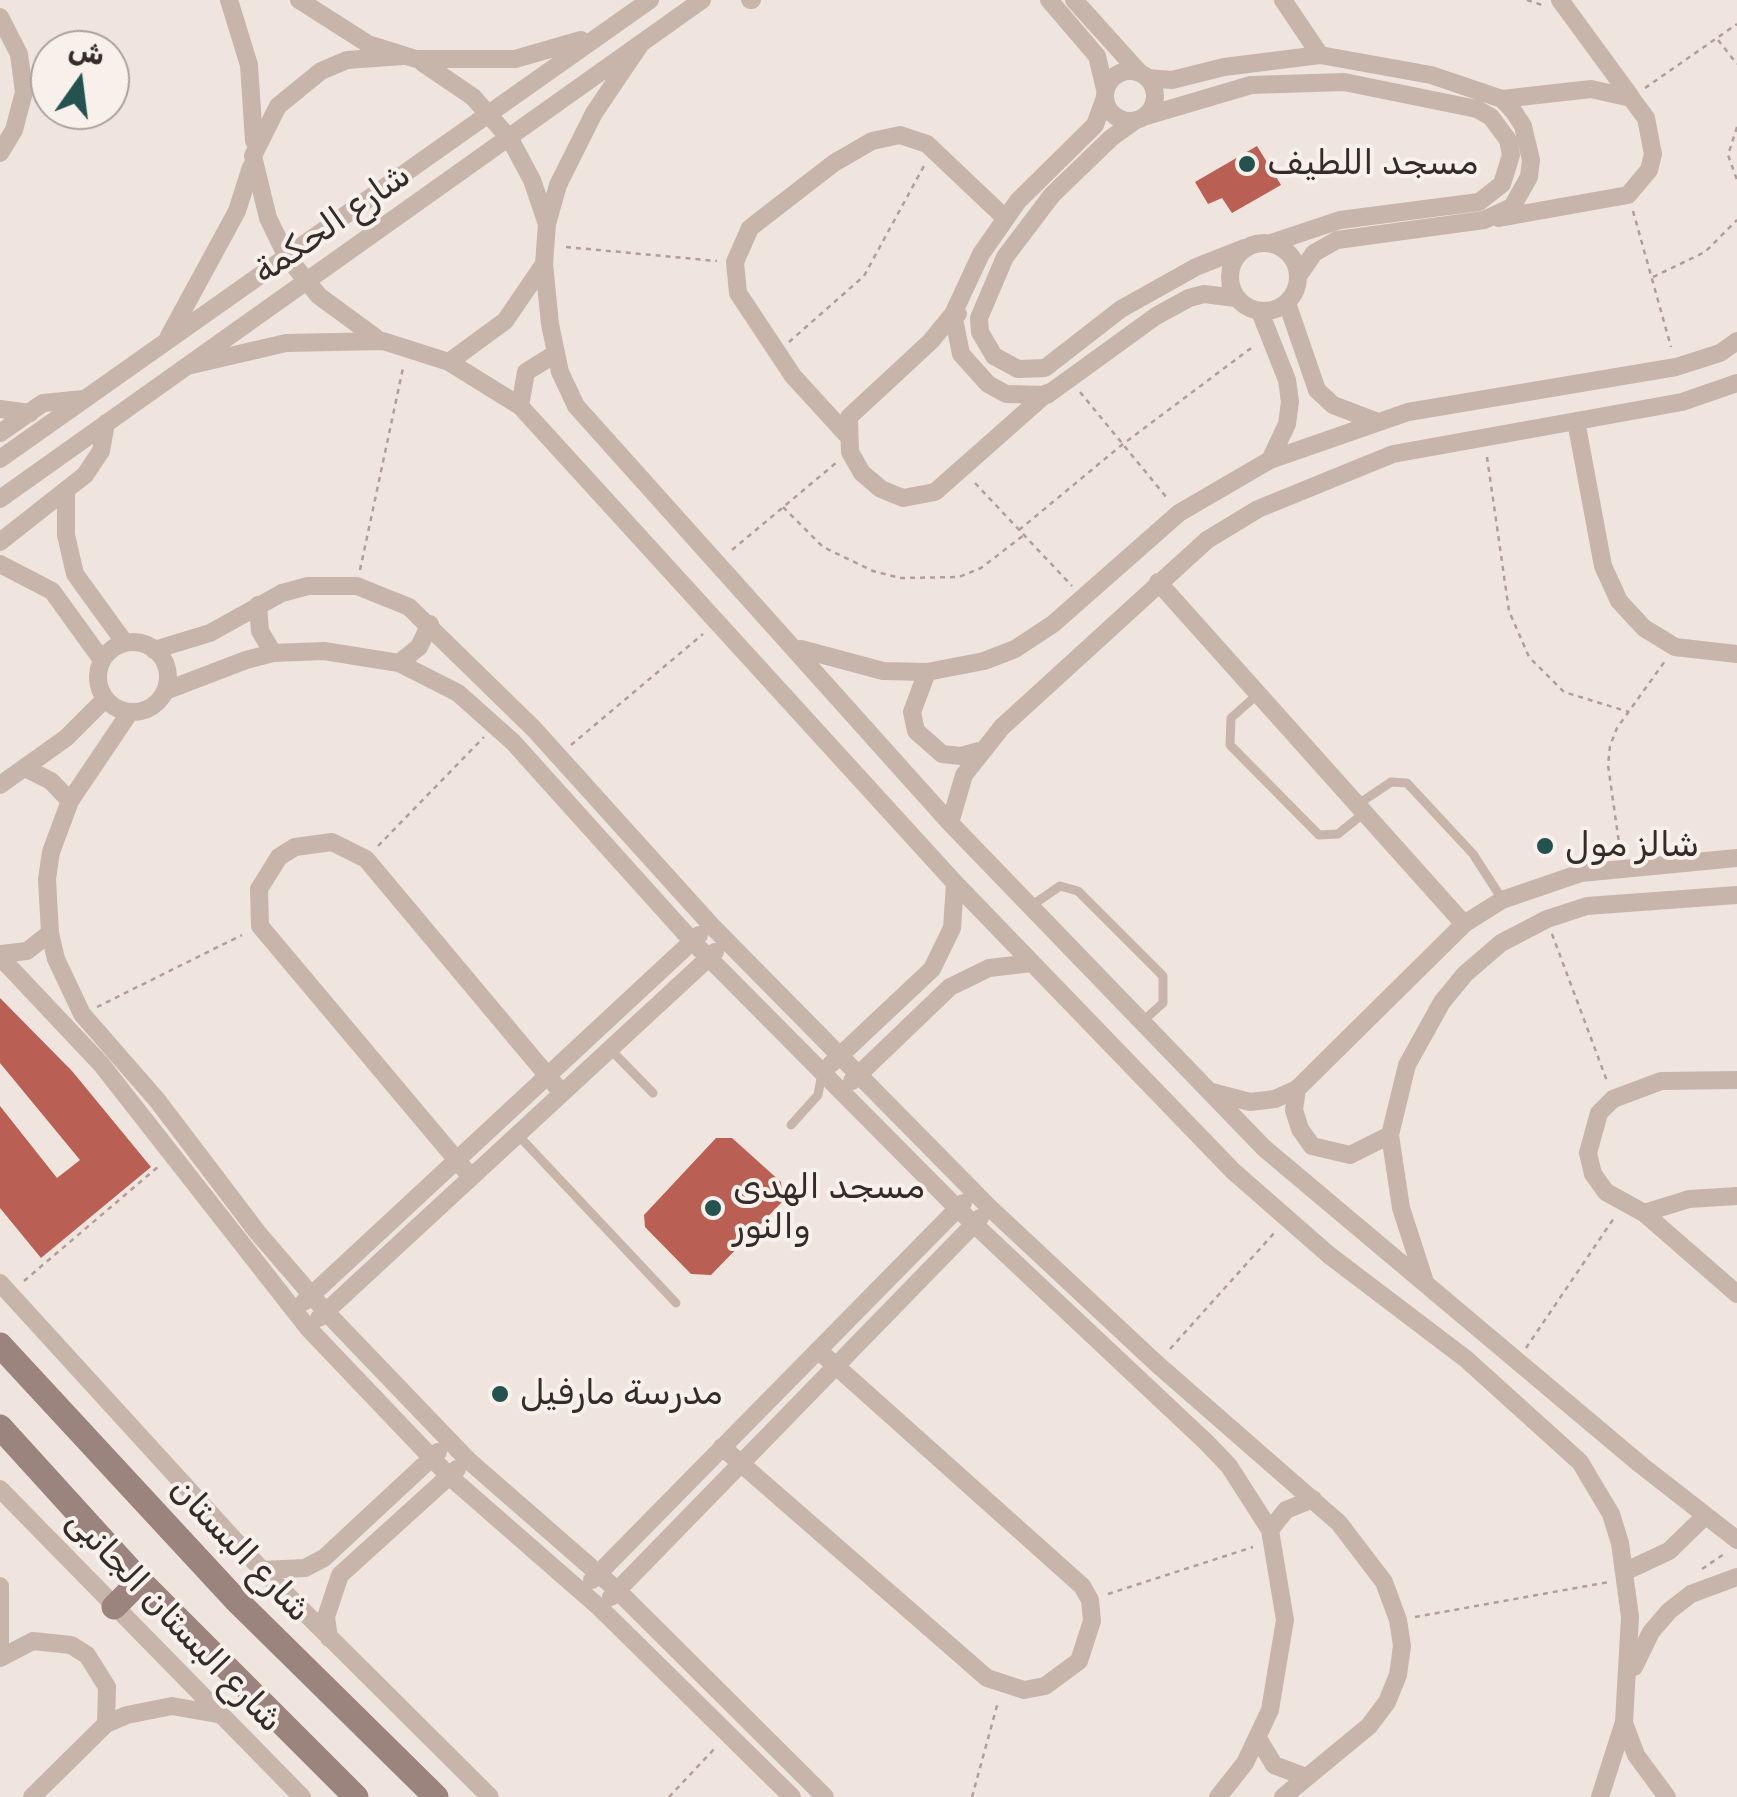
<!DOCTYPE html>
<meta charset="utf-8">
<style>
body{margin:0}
#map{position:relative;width:1737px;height:1797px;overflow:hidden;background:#f0e5de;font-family:Rubik,"Noto Sans Arabic",sans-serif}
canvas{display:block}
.north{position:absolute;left:30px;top:30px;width:100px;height:100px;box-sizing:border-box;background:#f8f0ea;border:2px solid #aaa29d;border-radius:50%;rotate:14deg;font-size:28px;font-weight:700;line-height:40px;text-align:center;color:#352c2a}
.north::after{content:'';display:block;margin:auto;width:35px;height:45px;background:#24524f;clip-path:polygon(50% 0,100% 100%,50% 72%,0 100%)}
</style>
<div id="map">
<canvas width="1737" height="1797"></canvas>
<div class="north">ش</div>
</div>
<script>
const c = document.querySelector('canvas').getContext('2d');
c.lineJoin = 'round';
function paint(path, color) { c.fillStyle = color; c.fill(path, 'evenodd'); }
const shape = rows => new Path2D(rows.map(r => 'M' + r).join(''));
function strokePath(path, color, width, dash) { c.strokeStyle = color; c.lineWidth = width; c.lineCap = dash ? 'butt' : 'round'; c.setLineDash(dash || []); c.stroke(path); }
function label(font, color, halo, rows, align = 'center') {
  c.font = font + ' Rubik,"Noto Sans Arabic",sans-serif'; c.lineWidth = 8; c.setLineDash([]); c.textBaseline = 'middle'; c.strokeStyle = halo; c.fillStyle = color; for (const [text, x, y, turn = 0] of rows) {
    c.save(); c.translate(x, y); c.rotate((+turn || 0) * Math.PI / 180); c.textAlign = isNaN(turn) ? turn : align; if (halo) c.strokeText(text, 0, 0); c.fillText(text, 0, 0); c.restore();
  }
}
paint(shape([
 [1257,146,1281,185,1232,213,1222,198,1208,204,1195,182],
 [0,998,72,1071,151,1167,41,1258,0,1208,0,1106,57,1178,80,1160,0,1063],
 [716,1138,732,1138,781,1182,783,1201,711,1275,691,1274,645,1227,644,1215]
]), '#b95f53');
strokePath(shape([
 [1527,0,1545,6],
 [1718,40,1737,64],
 [1645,88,1737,24],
 [1737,127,1728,155,1737,180],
 [1633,211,1671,347],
 [566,247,717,261],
 [1653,277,1705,252,1737,220],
 [789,342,864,276,925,164],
 [1080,392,1167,498],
 [1487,457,1509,611,1529,657,1564,692,1629,712],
 [975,483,1072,586],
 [783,507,823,547,873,571,900,578,959,577,981,568,1024,535],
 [1019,530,1123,444,1254,346],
 [732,550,837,462],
 [360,570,403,368],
 [571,745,703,634],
 [378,846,484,737],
 [1620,850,1608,765,1610,746,1617,728,1665,661],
 [1552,934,1607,1081],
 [97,1007,242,935],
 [24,1281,159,1166],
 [1526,1348,1614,1218],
 [1170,1349,1275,1232],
 [1702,1569,1724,1554],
 [1108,1594,1253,1547],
 [1415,1617,1609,1582],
 [669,1797,716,1747],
 [972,1797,998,1702]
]), '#b29e96', 2.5, [5, 5]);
strokePath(shape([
 [1258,694,1231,718,1230,745,1319,835,1338,834,1364,813],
 [1357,805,1391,782,1407,783,1473,854,1502,899],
 [1031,906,1060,886,1078,891,1163,976,1163,1003,1143,1021],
 [610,1049,653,1093],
 [791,1125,818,1095,822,1073],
 [517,1134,676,1303]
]), '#c7b4ab', 9);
strokePath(shape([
 [229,0,249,65,254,141],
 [299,0,368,44,416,59,515,59,581,40],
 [750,0,752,0],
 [1049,0,1097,56,1105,89],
 [1074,0,1139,72],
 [1283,0,1320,55],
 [1560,0,1631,97],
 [0,17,19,54,24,92,14,130,0,153],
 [640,45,594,113,558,185,547,224,544,264,550,324,560,372,576,406,950,823,1264,1148,1641,1465,1737,1540],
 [423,63,473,97,510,139,532,180,547,224],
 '1105 96a25 25 0 1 1 50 0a25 25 0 1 1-50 0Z',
 [1148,78,1172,80,1224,67,1320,55,1431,75,1502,99,1514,112,1523,126,1531,160,1529,177,1512,207,1484,220,1337,240,1314,253,1299,275],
 [1104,100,1095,125,1018,201,981,254,953,314,961,354,988,384,1006,394,1047,395,1156,316,1189,298,1204,294,1236,298],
 [1146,116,1251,85,1344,82,1477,109,1491,117,1508,140,1511,155,1502,184,1479,202,1340,220,1271,243],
 [1136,120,1111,138,1052,195,1005,257,979,318,980,332,994,356,1018,369,1045,368,1121,309,1196,267,1244,248],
 [1499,218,1628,195,1649,170,1653,154,1646,118,1631,98,1591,89,1502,99],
 '1230 277a34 34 0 1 1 68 0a34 34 0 1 1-68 0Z',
 [1287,303,1317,390,1333,405,1375,421],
 [1260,312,1287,380,1290,402,1287,424,1270,460],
 [958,314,953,314,931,341,849,417,850,452,862,473,881,489,903,498,935,492,1047,393],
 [169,336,237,211,251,167],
 [375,337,319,296,287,257,268,218,253,156,278,106,321,71,347,60,403,56],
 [449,362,505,321,544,264],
 [187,366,286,343,383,341,449,362,520,406,955,883,1233,1171,1329,1255,1466,1359,1580,1462,1611,1514,1620,1543,1630,1617,1624,1722,1600,1797],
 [520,406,526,372,555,354],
 [0,409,30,413],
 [1576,421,1603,566,1619,601,1644,628,1675,647,1737,654],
 [0,433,43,403,84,399],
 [846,434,793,376,738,293,735,262,750,228,834,163,872,141,900,135,927,144,1004,217],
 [0,459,650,0],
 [66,495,66,535,75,574,125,643],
 [0,499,702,0],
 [0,542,85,475,101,451,106,423],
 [0,564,52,591,102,660],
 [1158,582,1464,924],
 [258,605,260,631,273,653],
 '98 677a35 35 0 1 1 70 0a35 35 0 1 1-70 0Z',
 [801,649,883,671,927,672,984,661,1015,649,1053,624,1179,513,1270,460,1408,412,1676,367,1720,353,1737,341],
 [154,650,210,633,282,593,308,586,357,586,409,607,534,729,711,925,990,1208,1157,1364,1339,1523,1384,1582,1398,1620,1402,1646,1398,1675,1387,1702,1369,1726,1283,1797],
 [399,663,419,647,430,624],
 [927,672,912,712,916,731,942,754,961,756,979,751],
 [165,691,246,660,273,653,324,651,399,663,458,693,513,742,693,942,958,1209,1206,1442,1229,1466,1270,1530,1285,1620,1270,1710,1245,1763,1218,1797],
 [130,712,70,801,51,852,47,879,50,933,56,959,82,1014,157,1100,258,1233,326,1312,468,1460,617,1590,825,1797],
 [25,768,51,781,70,801],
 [0,785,66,738,105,699],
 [950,823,964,775,1002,727,1207,540,1258,509,1393,454,1682,402,1737,383],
 [0,954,27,951,50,933],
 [0,957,101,1064,308,1328,449,1476,600,1608,792,1797],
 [831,1064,932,969,952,928,955,883],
 [1737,1080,1661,1081,1613,1099,1599,1113,1588,1153,1593,1174,1606,1192,1644,1213,1737,1294],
 [852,1081,950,987,989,968,1032,963],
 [1297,1089,1294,1110,1300,1129,1312,1146,1350,1155,1390,1135],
 [1212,1092,1250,1102,1275,1099,1297,1089,1464,924,1502,900,1581,873,1737,858],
 [471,1177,260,926,259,889,279,857,295,847,332,842,366,859,562,1093],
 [1644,1213,1689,1199,1737,1196],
 [1424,1279,1401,1208,1390,1135,1407,1065,1442,1002,1465,974,1501,943,1547,919,1587,906,1737,895],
 [0,1283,262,1570,490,1797],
 [304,1302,699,935],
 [319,1318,715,952],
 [722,1447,987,1678,1024,1690,1045,1686,1079,1661,1092,1621,1090,1600,1082,1586,818,1350],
 [0,1489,302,1797],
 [1270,1530,1286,1510,1313,1499],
 [262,1570,305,1568,324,1558,438,1452],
 [1624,1572,1669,1551,1705,1516],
 [592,1580,963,1203],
 [0,1586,0,1653],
 [611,1597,980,1218],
 [329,1638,326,1617,340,1575,457,1469],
 [0,1658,33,1641,71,1645,87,1655,107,1687,106,1724],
 [1634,1667,1651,1632,1669,1611,1691,1594,1737,1577],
 [1624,1723,1636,1755,1667,1797],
 [1258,1738,1274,1765,1303,1776],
 [32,1797,106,1724,127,1715,172,1706,217,1714]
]), '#c7b4ab', 18);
strokePath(shape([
 [0,1345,236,1600,436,1797],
 [0,1427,140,1581,356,1797],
 [114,1607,140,1581]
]), '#9a847d', 25);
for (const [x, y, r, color] of [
 [1247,164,10,"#24524f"],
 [1545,846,10,"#24524f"],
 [713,1208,10,"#24524f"],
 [500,1394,10,"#24524f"]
]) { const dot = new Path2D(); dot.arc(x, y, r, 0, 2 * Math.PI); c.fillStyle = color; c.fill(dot); strokePath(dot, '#f8f0ea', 4); }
label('35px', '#352c2a', '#f8f0ea', [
 ["مسجد اللطيف",1267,164],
 ["شالز مول",1565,846],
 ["مسجد الهدى",733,1188],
 ["والنور",733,1228],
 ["مدرسة مارفيل",520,1394]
], 'left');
label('35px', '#352c2a', '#f8f0ea', [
 ["شارع الحكمة",332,224,-35],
 ["شارع البستان",240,1550,46],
 ["شارع البستان الجانبى",174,1621,46]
]);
</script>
